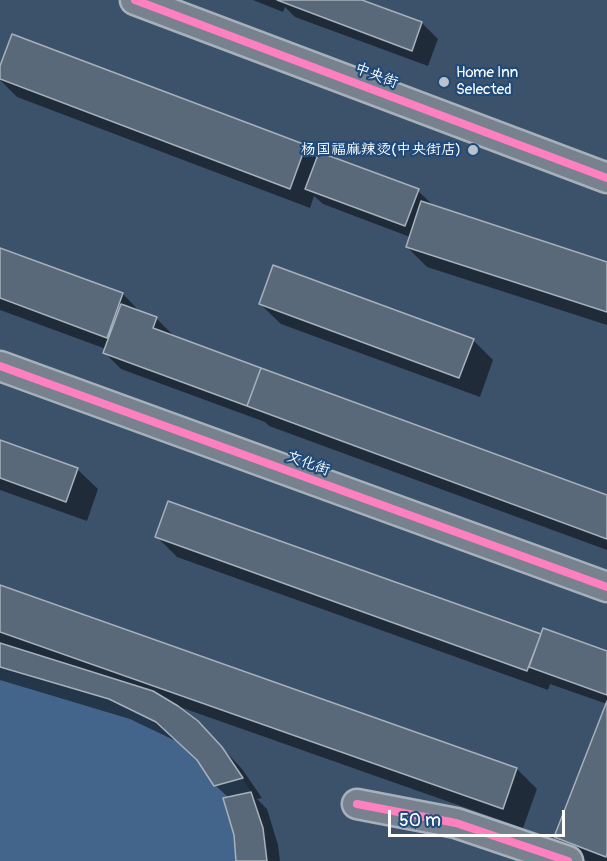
<!DOCTYPE html>
<meta charset="utf-8">
<style>
body{margin:0}
#map{position:relative;width:607px;height:861px;overflow:hidden;background:#3c526b;font-family:Pangolin,sans-serif}
canvas{display:block}
.scale{position:absolute;left:388px;top:810px;width:177px;height:27px;box-sizing:border-box;border:3px solid #fff;border-top:0;padding-left:8px;font-size:18px;line-height:21px;white-space:nowrap;color:#fff;-webkit-text-stroke:4px #1f4a7a;paint-order:stroke}
</style>
<div id="map">
<canvas width="607" height="861"></canvas>
<div class="scale">50 m</div>
</div>
<script>
const c = document.querySelector('canvas').getContext('2d');
c.lineJoin = 'round';
function paint(path, color) { c.fillStyle = color; c.fill(path, 'evenodd'); }
const shape = rows => new Path2D(rows.map(r => 'M' + r).join(''));
function strokePath(path, color, width, dash) { c.strokeStyle = color; c.lineWidth = width; c.lineCap = dash ? 'butt' : 'round'; c.setLineDash(dash || []); c.stroke(path); }
function label(font, color, halo, rows, align = 'center') {
  c.font = font + ' Pangolin,"LXGW WenKai TC",sans-serif'; c.lineWidth = 4.5; c.setLineDash([]); c.textBaseline = 'middle'; c.strokeStyle = halo; c.fillStyle = color; for (const [text, x, y, turn = 0] of rows) {
    c.save(); c.translate(x, y); c.rotate((+turn || 0) * Math.PI / 180); c.textAlign = isNaN(turn) ? turn : align; if (halo) c.strokeText(text, 0, 0); c.fillText(text, 0, 0); c.restore();
  }
}
paint(shape([
 [0,643,153,691,178,706,198,721,222,747,251,792,263,828,267,861,0,861]
]), '#43658b');
paint(shape([
 [253,0,358,0,422,23,438,39,428,66,295,17,285,7,283,12],
 [0,70,305,147,318,159,418,191,435,207,607,263,607,325,427,267,407,247,410,237,323,204,314,196,310,208,17,97,0,80],
 [0,249,123,294,141,313,156,318,172,334,171,337,607,497,607,550,269,426,265,422,121,369,105,353,106,349,0,310],
 [260,304,473,340,493,360,480,397,281,324],
 [0,442,77,469,98,489,87,521,0,490],
 [157,537,607,653,607,704,550,684,548,690,177,557],
 [0,587,517,769,537,789,523,828,177,706,218,743,242,769,262,798,257,799,267,809,278,845,280,861,238,861,236,834,229,798,215,785,201,763,178,742,130,719,0,680],
 [607,705,607,861,587,861,576,857,556,837]
]), '#0007');
const building = shape([
 [277,0,362,0,422,22,412,51,277,0],
 [12,34,306,145,290,189,0,79,0,66,12,34],
 [319,152,419,189,405,226,305,189,319,152],
 [421,201,607,262,607,312,406,247,421,201],
 [0,248,123,293,107,338,0,298,0,248],
 [273,265,474,339,459,378,259,304,273,265],
 [121,304,157,317,153,328,261,368,247,406,103,353,121,304],
 [261,368,607,495,607,539,247,406,261,368],
 [0,440,78,468,66,502,0,478,0,440],
 [168,501,541,634,527,671,155,537,168,501],
 [0,585,517,768,503,809,0,632,0,585],
 [543,628,607,651,607,695,529,667,543,628],
 [0,643,153,691,178,706,198,721,222,747,243,778,214,786,197,760,156,722,109,699,0,667,0,643],
 [607,701,607,854,606,857,554,837,607,701],
 [251,792,263,828,267,861,236,861,234,835,223,798,251,792]
]);
paint(building, '#59697a');
strokePath(building, '#a7b1bc', 1.5);
const minor = shape([
 [135,0,607,178],
 [0,366,607,587],
 [357,804,456,823,568,861]
]);
strokePath(minor, '#a7b1bc', 33);
strokePath(minor, '#77828e', 28);
strokePath(shape([
 [135,0,607,178],
 [0,366,607,587],
 [357,804,456,823,568,861]
]), '#ff80c0', 8);
for (const [x, y, r, color] of [
 [444,82,6,"#bbc2cb"],
 [473,150,6,"#bbc2cb"]
]) { const dot = new Path2D(); dot.arc(x, y, r, 0, 2 * Math.PI); c.fillStyle = color; c.fill(dot); strokePath(dot, '#1f4a7a', 2); }
label('15px', '#fff', '#1f4a7a', [
 ["Home Inn",456,73],
 ["Selected",456,90],
 ["杨国福麻辣烫(中央街店)",461,150,"right"]
], 'left');
label('15px', '#fff', '#1f4a7a', [
 ["中央街",376,76,21],
 ["文化街",308,464,20]
]);
</script>
